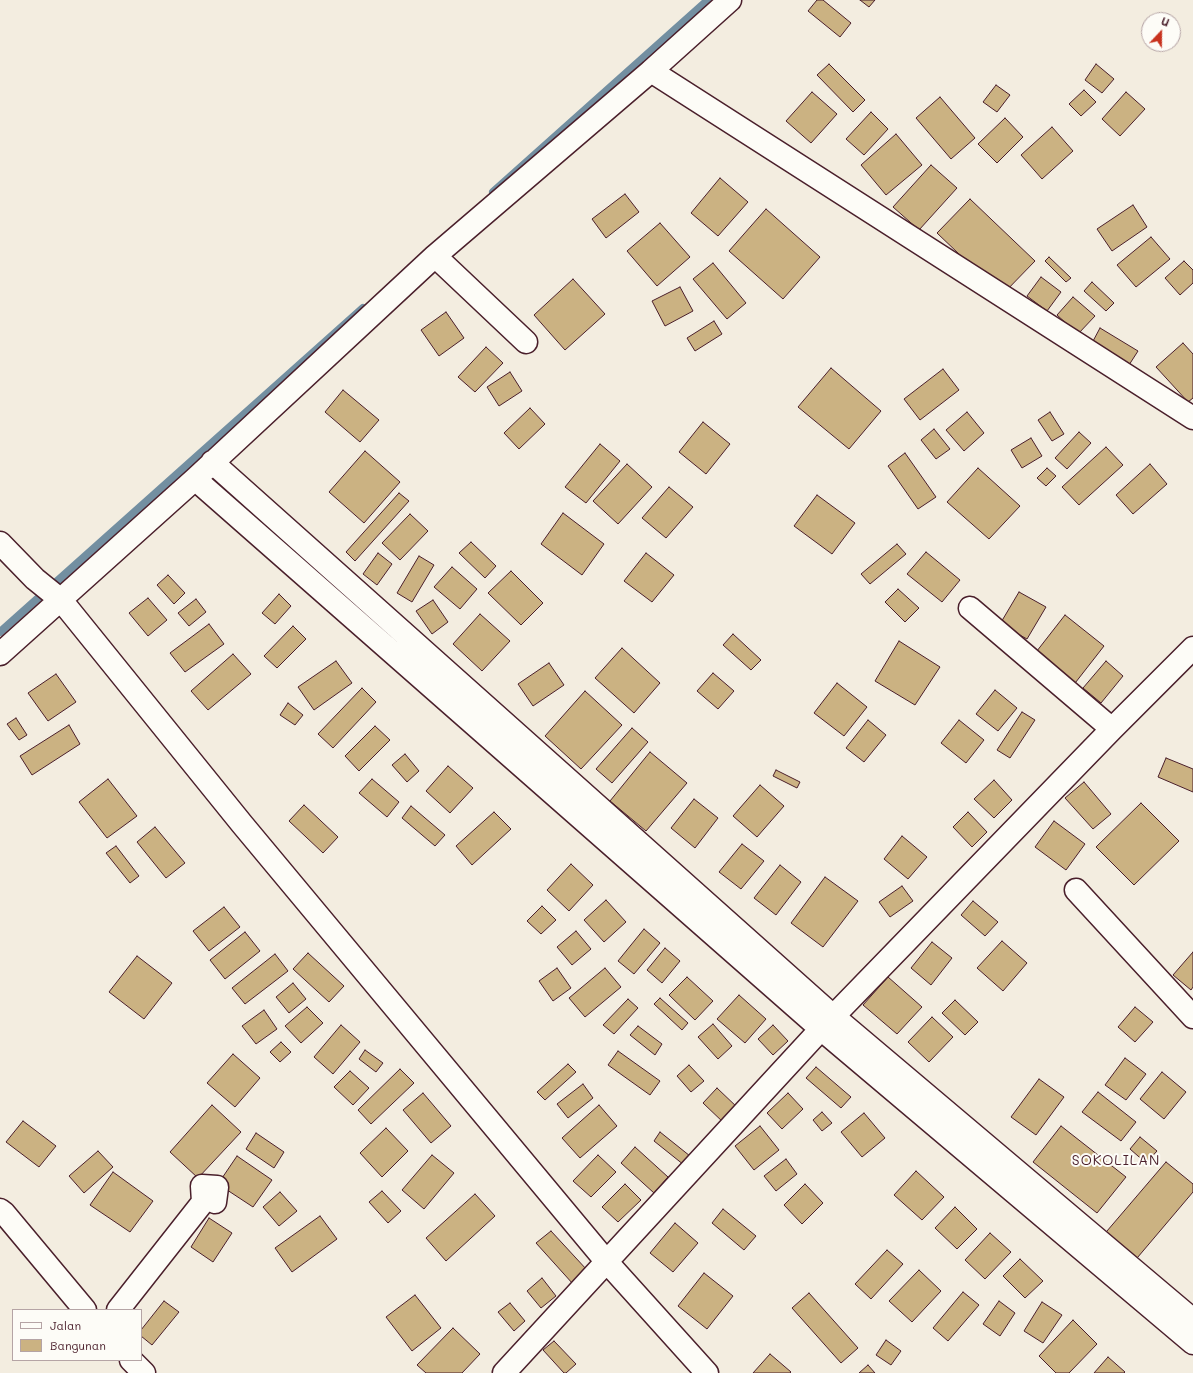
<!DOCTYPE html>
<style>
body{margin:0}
#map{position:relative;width:1193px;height:1373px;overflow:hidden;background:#f3ede0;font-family:Mali,sans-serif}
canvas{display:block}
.legend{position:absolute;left:12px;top:1309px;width:130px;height:52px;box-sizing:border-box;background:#fdfcf7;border:1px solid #b5a4a5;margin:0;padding:5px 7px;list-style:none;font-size:12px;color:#4a1f2b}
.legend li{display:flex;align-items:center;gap:8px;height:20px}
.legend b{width:20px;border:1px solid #b5a4a5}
.north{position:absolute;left:1141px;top:12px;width:40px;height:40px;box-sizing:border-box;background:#fdfcf7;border:1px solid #b5a4a5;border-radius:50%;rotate:22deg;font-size:11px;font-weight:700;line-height:16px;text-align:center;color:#4a1f2b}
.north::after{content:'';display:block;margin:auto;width:14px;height:18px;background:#c8321e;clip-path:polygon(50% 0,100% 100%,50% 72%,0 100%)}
</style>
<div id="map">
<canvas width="1193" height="1373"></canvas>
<ul class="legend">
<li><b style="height:5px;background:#fdfcf7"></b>Jalan</li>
<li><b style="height:11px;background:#cbb282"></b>Bangunan</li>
</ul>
<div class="north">U</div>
</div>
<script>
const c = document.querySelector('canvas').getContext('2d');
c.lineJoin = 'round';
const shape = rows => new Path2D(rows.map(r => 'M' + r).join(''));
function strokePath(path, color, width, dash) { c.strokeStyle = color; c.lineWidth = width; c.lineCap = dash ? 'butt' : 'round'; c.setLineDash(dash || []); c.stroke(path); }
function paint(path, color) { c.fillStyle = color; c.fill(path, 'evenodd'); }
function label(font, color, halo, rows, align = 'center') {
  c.font = font + ' Mali,sans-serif'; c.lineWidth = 4; c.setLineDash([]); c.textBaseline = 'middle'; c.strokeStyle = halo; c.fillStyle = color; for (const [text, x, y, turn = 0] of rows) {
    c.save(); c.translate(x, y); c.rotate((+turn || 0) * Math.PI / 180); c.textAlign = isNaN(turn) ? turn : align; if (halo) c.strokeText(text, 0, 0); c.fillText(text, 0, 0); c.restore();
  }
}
strokePath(shape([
 [493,192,708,0],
 [0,632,363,308]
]), '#738fa1', 8);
const building = shape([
 [817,0,823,0,851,23,840,37,808,11,817,0],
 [860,0,875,0,869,7,860,0],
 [829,64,865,100,853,112,817,75,829,64],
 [1096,64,1114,79,1102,93,1085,80,1096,64],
 [996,85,1010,95,997,112,983,102,996,85],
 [1084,90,1096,102,1081,116,1069,104,1084,90],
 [812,92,837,114,811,143,786,121,812,92],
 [1126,92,1145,109,1120,136,1102,119,1126,92],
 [940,97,975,138,951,159,916,118,940,97],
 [871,112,888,129,864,155,846,139,871,112],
 [1005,118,1023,137,997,163,978,144,1005,118],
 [1052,127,1073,151,1042,179,1021,155,1052,127],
 [896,134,922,165,886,195,861,165,896,134],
 [931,165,957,188,919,230,893,207,931,165],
 [720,178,748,202,718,236,691,213,720,178],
 [625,194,639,212,606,238,592,219,625,194],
 [970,199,1035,261,1002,295,937,233,970,199],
 [1133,205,1147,227,1112,251,1097,229,1133,205],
 [766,209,820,257,783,299,729,251,766,209],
 [660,223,690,257,657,286,627,251,660,223],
 [1151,237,1170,259,1136,287,1117,265,1151,237],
 [1049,257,1071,278,1066,282,1045,261,1049,257],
 [1184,261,1193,270,1193,283,1180,295,1165,278,1184,261],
 [713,263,746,303,727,319,693,279,713,263],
 [1041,277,1061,292,1047,311,1027,296,1041,277],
 [573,279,605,314,565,350,534,315,573,279],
 [1092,282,1114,303,1106,311,1084,291,1092,282],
 [680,287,693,311,665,326,652,301,680,287],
 [1073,297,1095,316,1078,334,1057,315,1073,297],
 [446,312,464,338,439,356,421,330,446,312],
 [714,321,722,334,695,351,687,338,714,321],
 [1100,328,1138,351,1129,365,1092,343,1100,328],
 [1183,343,1193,354,1193,398,1188,402,1156,367,1183,343],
 [486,347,503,363,475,392,458,377,486,347],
 [831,368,881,411,849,449,798,407,831,368],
 [943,369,959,390,920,420,904,399,943,369],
 [510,372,522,391,499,406,487,387,510,372],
 [343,390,379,420,360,442,325,412,343,390],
 [530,408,545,424,519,449,504,433,530,408],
 [967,412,984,433,964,451,946,430,967,412],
 [1050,412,1064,434,1052,441,1038,420,1050,412],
 [703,422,730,444,706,474,679,452,703,422],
 [934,429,950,449,936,459,921,440,934,429],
 [1079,432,1091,443,1067,469,1055,458,1079,432],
 [1031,438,1042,456,1022,468,1011,450,1031,438],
 [600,444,620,461,586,503,565,487,600,444],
 [1106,447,1123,465,1079,505,1062,487,1106,447],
 [365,451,400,482,364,523,329,492,365,451],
 [905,453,936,497,918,509,888,466,905,453],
 [627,464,652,487,618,524,593,501,627,464],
 [1150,464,1167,484,1133,514,1116,495,1150,464],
 [978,468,1020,506,989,539,947,502,978,468],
 [1047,468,1056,476,1046,486,1037,478,1047,468],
 [669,487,693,507,666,538,642,518,669,487],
 [399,493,409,501,355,561,346,552,399,493],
 [817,495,855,523,832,554,794,526,817,495],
 [563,513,604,544,582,575,541,544,563,513],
 [410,514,428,531,400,560,382,543,410,514],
 [471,542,496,566,485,578,459,553,471,542],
 [897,544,906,554,870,584,861,574,897,544],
 [926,552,960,580,942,602,907,574,926,552],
 [378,553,392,564,377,585,363,574,378,553],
 [646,553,674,575,652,602,624,581,646,553],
 [419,556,434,565,412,602,397,593,419,556],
 [452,567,477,589,460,609,434,587,452,567],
 [511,571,543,603,521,625,488,593,511,571],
 [168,575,185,593,174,604,157,585,168,575],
 [898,589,919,608,905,622,885,602,898,589],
 [1019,592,1046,607,1027,639,1000,624,1019,592],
 [279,594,291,606,275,624,262,613,279,594],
 [148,598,167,620,148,636,129,613,148,598],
 [196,599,206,612,189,626,178,613,196,599],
 [433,600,448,622,432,634,416,611,433,600],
 [480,614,510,641,482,671,453,644,480,614],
 [1065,615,1104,646,1072,687,1033,656,1065,615],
 [209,624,224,644,185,672,170,653,209,624],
 [293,626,306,639,277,668,264,656,293,626],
 [733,634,761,660,751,670,723,645,733,634],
 [899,641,940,667,915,705,875,681,899,641],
 [622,648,660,683,634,713,595,678,622,648],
 [233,654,251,674,208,710,191,691,233,654],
 [336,661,352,683,314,710,298,687,336,661],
 [1106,661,1123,676,1101,703,1083,688,1106,661],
 [549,663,564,685,533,706,518,684,549,663],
 [713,673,734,691,718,709,697,691,713,673],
 [56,674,76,702,48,721,28,693,56,674],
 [837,683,867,707,844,736,814,713,837,683],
 [362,688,376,702,333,748,318,734,362,688],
 [995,690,1017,708,998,731,976,714,995,690],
 [585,691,622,725,581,769,545,736,585,691],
 [288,703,303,715,295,725,280,715,288,703],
 [1022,712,1035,720,1010,758,997,750,1022,712],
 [16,718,27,735,19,740,7,724,16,718],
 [868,720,886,735,864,762,846,748,868,720],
 [959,720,984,740,966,763,941,743,959,720],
 [69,725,80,744,32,775,20,756,69,725],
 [375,726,390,740,359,771,345,756,375,726],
 [632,728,648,742,612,783,596,769,632,728],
 [650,752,687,783,646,831,610,801,650,752],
 [405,754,419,771,407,782,392,765,405,754],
 [1166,758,1193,769,1193,792,1158,777,1166,758],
 [448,766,473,788,450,813,426,791,448,766],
 [776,770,800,782,797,788,773,776,776,770],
 [108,779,137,816,107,838,79,802,108,779],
 [372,779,399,802,387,817,359,793,372,779],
 [994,780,1012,800,994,818,974,799,994,780],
 [1084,782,1111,814,1093,829,1065,798,1084,782],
 [760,785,784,806,757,837,733,816,760,785],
 [694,799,718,818,695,848,671,828,694,799],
 [1141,803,1179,841,1134,885,1096,847,1141,803],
 [304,805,338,837,323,853,289,821,304,805],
 [411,806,445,835,435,846,402,818,411,806],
 [494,812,511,829,472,865,456,846,494,812],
 [968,812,987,832,972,847,953,827,968,812],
 [1054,821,1085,844,1066,870,1035,847,1054,821],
 [155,827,185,863,166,878,137,842,155,827],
 [902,836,927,857,908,879,884,859,902,836],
 [742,844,764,861,741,889,719,872,742,844],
 [116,846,139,876,130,883,106,853,116,846],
 [571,864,593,885,569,911,547,890,571,864],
 [780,865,801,882,776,915,754,898,780,865],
 [825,877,858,901,823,947,791,923,825,877],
 [902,886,913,901,890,917,879,902,902,886],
 [606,900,626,922,604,942,584,920,606,900],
 [973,901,998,922,985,936,961,915,973,901],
 [542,906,556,920,541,934,527,921,542,906],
 [224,907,240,927,209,951,193,931,224,907],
 [644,929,660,943,634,974,618,961,644,929],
 [576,931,591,949,572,965,557,947,576,931],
 [245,932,260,951,225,979,210,960,245,932],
 [1002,941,1027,963,1003,991,977,968,1002,941],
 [932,942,952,958,931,985,911,968,932,942],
 [665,948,680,961,662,983,647,970,665,948],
 [1193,952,1193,987,1191,990,1173,975,1193,952],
 [308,953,344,986,329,1002,293,969,308,953],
 [275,954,288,971,245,1004,232,988,275,954],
 [137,956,172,983,144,1019,109,992,137,956],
 [557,968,571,988,553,1001,539,981,557,968],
 [605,968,621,987,585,1017,569,998,605,968],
 [687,977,713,1001,695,1020,669,995,687,977],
 [888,977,922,1007,897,1034,863,1005,888,977],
 [293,983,306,999,289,1013,276,997,293,983],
 [739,995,766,1019,745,1043,717,1019,739,995],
 [660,998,688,1023,682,1030,654,1004,660,998],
 [628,999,638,1008,614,1034,603,1025,628,999],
 [955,1000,978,1022,965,1035,942,1013,955,1000],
 [307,1007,323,1023,301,1043,285,1026,307,1007],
 [1135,1007,1153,1022,1135,1042,1118,1027,1135,1007],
 [264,1010,277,1029,256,1044,242,1026,264,1010],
 [932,1017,953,1037,929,1062,908,1042,932,1017],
 [713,1024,732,1046,718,1059,698,1037,713,1024],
 [341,1025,360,1042,333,1074,314,1057,341,1025],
 [773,1025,788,1041,773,1055,758,1039,773,1025],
 [638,1026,662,1044,655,1055,630,1035,638,1026],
 [281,1042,291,1052,280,1062,270,1052,281,1042],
 [365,1050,383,1063,376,1072,359,1059,365,1050],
 [618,1051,660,1081,650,1095,608,1065,618,1051],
 [233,1054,260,1078,235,1107,207,1083,233,1054],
 [1125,1058,1146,1074,1126,1100,1105,1085,1125,1058],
 [568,1064,576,1072,545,1100,537,1092,568,1064],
 [689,1065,704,1081,691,1092,677,1076,689,1065],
 [816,1067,851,1097,841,1108,806,1078,816,1067],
 [400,1069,414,1083,371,1124,358,1110,400,1069],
 [350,1071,369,1088,353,1105,334,1087,350,1071],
 [1162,1072,1186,1092,1164,1119,1140,1099,1162,1072],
 [1039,1079,1064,1097,1036,1135,1011,1117,1039,1079],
 [583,1084,593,1098,568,1118,557,1104,583,1084],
 [717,1088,739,1109,725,1124,703,1103,717,1088],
 [1098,1092,1136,1122,1121,1141,1082,1112,1098,1092],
 [423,1093,451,1126,431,1143,403,1110,423,1093],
 [788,1093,803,1109,782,1129,767,1113,788,1093],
 [212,1105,241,1132,198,1178,170,1152,212,1105],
 [599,1105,617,1126,580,1158,562,1138,599,1105],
 [822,1112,832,1123,822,1131,813,1120,822,1112],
 [864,1113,885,1138,862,1157,841,1132,864,1113],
 [23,1121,56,1146,39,1167,6,1142,23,1121],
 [760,1126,779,1150,754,1170,735,1146,760,1126],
 [1061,1126,1126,1177,1097,1213,1033,1162,1061,1126],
 [386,1128,408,1151,382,1177,360,1153,386,1128],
 [660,1132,690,1156,684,1165,654,1141,660,1132],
 [256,1133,284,1152,274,1168,246,1149,256,1133],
 [1140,1137,1157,1151,1146,1163,1130,1149,1140,1137],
 [635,1147,668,1177,654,1193,621,1163,635,1147],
 [98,1151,113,1167,84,1193,69,1176,98,1151],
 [432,1155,454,1173,424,1209,402,1190,432,1155],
 [598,1155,616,1172,591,1197,573,1181,598,1155],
 [237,1156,272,1180,253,1207,218,1184,237,1156],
 [786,1159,797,1174,776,1191,764,1176,786,1159],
 [1166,1162,1193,1184,1193,1192,1132,1264,1101,1238,1166,1162],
 [916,1171,944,1197,922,1220,894,1195,916,1171],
 [113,1172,153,1201,130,1232,90,1205,113,1172],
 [625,1184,641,1200,618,1222,602,1207,625,1184],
 [805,1184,823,1203,802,1224,784,1205,805,1184],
 [382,1191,401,1211,388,1223,369,1202,382,1191],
 [280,1192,297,1211,279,1226,263,1207,280,1192],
 [475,1194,495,1216,446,1261,426,1238,475,1194],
 [955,1207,977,1229,957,1249,935,1228,955,1207],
 [723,1209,756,1236,744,1250,712,1223,723,1209],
 [320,1216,337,1239,292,1272,275,1248,320,1216],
 [209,1218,232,1233,213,1262,191,1247,209,1218],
 [675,1223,698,1243,673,1272,650,1253,675,1223],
 [551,1231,587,1270,573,1284,536,1243,551,1231],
 [990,1233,1011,1252,985,1279,965,1260,990,1233],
 [887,1250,903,1264,871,1299,855,1284,887,1250],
 [1020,1259,1043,1281,1025,1298,1003,1276,1020,1259],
 [919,1270,941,1291,912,1322,889,1301,919,1270],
 [704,1273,733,1296,707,1329,678,1306,704,1273],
 [542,1278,556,1296,541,1308,527,1291,542,1278],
 [963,1292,979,1305,948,1341,933,1328,963,1292],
 [809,1293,858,1348,841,1363,792,1308,809,1293],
 [415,1295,441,1328,412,1351,386,1317,415,1295],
 [164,1301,179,1312,152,1345,141,1336,141,1330,164,1301],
 [999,1301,1015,1313,1000,1336,983,1324,999,1301],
 [1042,1302,1062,1315,1043,1343,1024,1331,1042,1302],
 [510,1303,525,1321,514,1331,498,1312,510,1303],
 [1073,1320,1097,1344,1069,1373,1056,1373,1039,1356,1073,1320],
 [453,1328,480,1354,462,1373,426,1373,417,1365,453,1328],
 [886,1340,901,1351,891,1365,876,1355,886,1340],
 [554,1341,576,1364,566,1373,564,1373,543,1350,554,1341],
 [770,1354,791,1372,790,1373,753,1373,770,1354],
 [1108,1357,1125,1372,1124,1373,1094,1373,1108,1357],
 [868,1365,875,1373,859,1373,868,1365]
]);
paint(building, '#cbb282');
strokePath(building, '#4a1f2b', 1);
const street = shape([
 [651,71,1193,418],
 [435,256,526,342],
 [212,462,833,1016,1193,1320],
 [195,479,821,1029,1193,1343],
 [0,543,35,579,61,600,242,824,606,1261,707,1373],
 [970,608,1112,729],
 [0,654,195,479,435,256,651,71,730,0],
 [1076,890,1193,1017],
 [0,1210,4,1213,85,1310],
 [118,1310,203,1202,202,1186,217,1187,215,1202],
 [131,1360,144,1373],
 [504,1373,821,1029,1112,729,1193,648]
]);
strokePath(street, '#4a1f2b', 25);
strokePath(street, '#fdfcf7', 22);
c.letterSpacing = '1px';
label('14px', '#4a1f2b', '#fdfcf7', [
 ["SOKOLILAN",1116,1161]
]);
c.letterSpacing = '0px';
</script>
